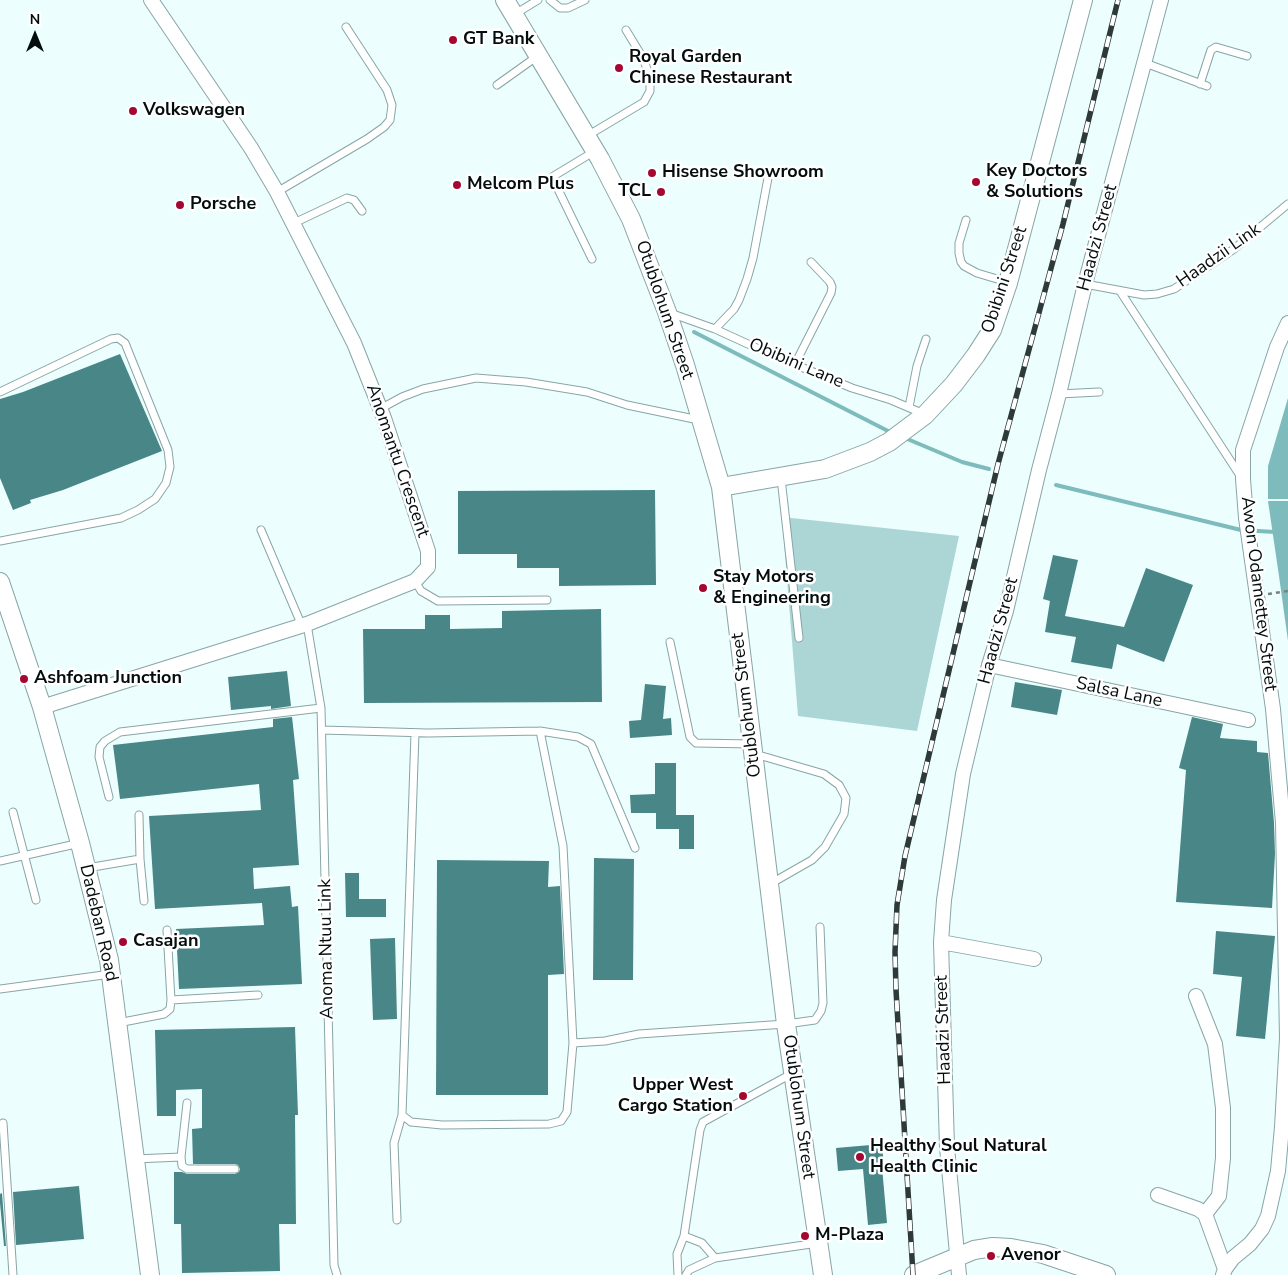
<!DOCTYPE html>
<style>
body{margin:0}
#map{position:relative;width:1288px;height:1275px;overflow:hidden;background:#ecfefe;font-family:"Nunito Sans",sans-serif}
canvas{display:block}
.north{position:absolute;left:10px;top:10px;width:50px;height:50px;-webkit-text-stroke:4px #fff;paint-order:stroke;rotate:0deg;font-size:14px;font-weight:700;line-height:20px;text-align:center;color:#040d0d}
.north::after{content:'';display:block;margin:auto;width:18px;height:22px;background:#040d0d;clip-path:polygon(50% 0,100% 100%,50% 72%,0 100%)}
</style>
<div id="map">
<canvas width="1288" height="1275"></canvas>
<div class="north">N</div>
</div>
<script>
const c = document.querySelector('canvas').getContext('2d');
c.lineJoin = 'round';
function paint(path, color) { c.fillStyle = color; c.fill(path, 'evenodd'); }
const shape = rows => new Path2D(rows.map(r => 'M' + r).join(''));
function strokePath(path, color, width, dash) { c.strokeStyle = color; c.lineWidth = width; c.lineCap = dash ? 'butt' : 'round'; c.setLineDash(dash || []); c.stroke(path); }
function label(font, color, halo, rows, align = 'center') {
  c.font = font + ' "Nunito Sans",sans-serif'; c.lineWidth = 5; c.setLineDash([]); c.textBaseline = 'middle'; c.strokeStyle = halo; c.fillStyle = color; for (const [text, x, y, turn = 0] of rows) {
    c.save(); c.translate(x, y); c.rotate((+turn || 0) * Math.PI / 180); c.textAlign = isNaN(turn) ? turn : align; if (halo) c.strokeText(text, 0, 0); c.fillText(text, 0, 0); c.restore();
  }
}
paint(shape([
 [782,517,959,536,917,731,798,716]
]), '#acd5d6');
paint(shape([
 [1288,398,1288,499,1268,499,1268,466],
 [1268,501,1288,501,1288,641,1279,576]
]), '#7ebbbc');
strokePath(shape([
 [694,332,890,432],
 [905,438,962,462,989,469],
 [1056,485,1241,530,1275,532]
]), '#7ebbbc', 4);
paint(shape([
 [120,354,162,451,63,490,30,500,31,503,13,510,0,478,0,399,23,392],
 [655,490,656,585,559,586,559,568,517,568,517,554,458,554,458,491],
 [1053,555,1078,560,1065,616,1124,627,1146,568,1193,585,1164,662,1117,644,1112,669,1071,662,1076,637,1045,632,1050,601,1043,599],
 [601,609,602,702,364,703,363,629,425,629,425,615,450,615,450,629,502,628,502,611],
 [287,671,291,706,271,709,271,706,231,710,228,677],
 [1015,682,1062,690,1057,715,1011,707],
 [645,684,666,686,663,719,671,718,672,735,630,738,629,721,641,720],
 [292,717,299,779,293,780,299,865,253,868,254,889,290,886,292,907,298,906,302,984,179,989,176,929,264,925,262,903,155,909,149,816,261,810,259,784,120,799,113,745,273,727,273,719],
 [1192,717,1223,724,1220,738,1257,741,1257,752,1268,753,1274,823,1275,854,1272,908,1176,902,1186,770,1179,768],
 [655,763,676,763,676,815,694,815,694,849,679,849,679,829,656,829,656,813,631,813,630,795,655,794],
 [594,858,634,859,633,980,593,980],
 [437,860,549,861,548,887,560,886,564,974,548,975,548,1095,436,1095],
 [345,873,359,873,359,899,386,899,386,917,346,917],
 [1216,931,1275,936,1265,1039,1236,1036,1242,977,1213,974],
 [395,938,397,1019,373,1020,370,939],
 [295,1027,298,1115,295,1115,296,1224,279,1224,280,1271,182,1273,181,1224,174,1224,174,1172,182,1172,187,1174,235,1174,239,1172,240,1169,238,1165,235,1164,193,1164,192,1129,202,1128,202,1089,176,1090,176,1116,157,1116,155,1030],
 [882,1144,884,1167,882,1167,887,1223,868,1225,863,1169,838,1171,836,1148],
 [79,1186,84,1239,16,1245,13,1192],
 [2,1193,6,1246,4,1246,0,1203,0,1194]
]), '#498687');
const service = shape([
 [550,0,560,8,568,8,585,0],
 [515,14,538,0],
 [1145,63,1207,86],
 [1200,84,1211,50,1216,47,1247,56],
 [497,85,539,55],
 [587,136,644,102,650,91,650,77,643,58,626,30],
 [277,192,367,139,384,127,390,120,392,105,387,90,346,27],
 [966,220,959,243,959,253,961,262,964,266,977,273,1007,282],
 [294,223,347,198,354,200,362,211],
 [592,259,552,177,595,151],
 [1085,284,1144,295,1157,294,1174,289,1234,249,1288,204],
 [1120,291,1241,477],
 [670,313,715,329,772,355,852,388,891,400,924,414],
 [715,329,734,309,739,300,747,279,753,258,768,178],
 [795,364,831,293,832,287,830,282,811,262],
 [0,392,111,339,118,338,125,343,168,450,170,467,166,483,155,499,138,510,121,518,0,541],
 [1059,394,1099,392],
 [909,407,917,366,926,339],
 [380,409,402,397,423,389,476,378,526,382,587,392,627,405,699,420],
 [781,478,799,638],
 [261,530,302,626],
 [415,581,421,591,438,601,547,600],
 [307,624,321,708,334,1265,337,1275],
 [670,642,690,737,696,743,752,744],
 [322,730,428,733,540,731,578,737,591,744,635,848],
 [540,731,563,846,573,1043],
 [415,733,402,1115,411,1122,442,1125,549,1124,561,1121,567,1112,573,1043,605,1041,639,1034,786,1024,815,1020,821,1011,823,1003,820,927],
 [755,754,824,774,839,785,846,798,844,814,825,847,812,860,770,884],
 [109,797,99,757,100,747,105,741,120,732,321,708],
 [13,812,36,900],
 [139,815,140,859,144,901],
 [0,861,80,843],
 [87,868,140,859],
 [0,989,111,974],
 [171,1000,258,995],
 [118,1023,164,1014,170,1009,171,1000,167,930],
 [793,1073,703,1122,700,1130,684,1236,702,1243,715,1258,818,1243],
 [187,1103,181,1157,182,1166,187,1169,235,1169],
 [3,1123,13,1275],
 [135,1159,181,1157],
 [397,1220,394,1143,402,1115],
 [678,1275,677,1254,684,1236],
 [686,1275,689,1270,715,1258]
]);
const minor = shape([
 [989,665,1248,720],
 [42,707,307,624,415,581,428,567,428,551,384,418,354,343,277,192,251,148,151,0],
 [941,942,1034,959],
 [1196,996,1215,1044,1223,1108,1223,1158,1219,1196,1205,1214],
 [1158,1195,1198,1209,1205,1214],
 [1205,1214,1225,1269],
 [959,1275,947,1147,941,942,944,900,963,774,989,665,1006,611,1039,470,1059,394,1085,284,1161,0],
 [1223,1275,1225,1269,1233,1258,1250,1244,1262,1229,1268,1216,1278,1171,1282,1127,1287,1038,1283,823,1273,709,1246,518,1243,479,1243,450,1277,347,1288,323]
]);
const tertiary = shape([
 [505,0,600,159,631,219,667,312,685,365,721,487,786,1024,823,1275],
 [721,487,825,469,870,452,889,442,925,415,954,384,976,355,992,330,1008,283,1083,0],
 [0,582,42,707,80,843,109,960,150,1275],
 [914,1275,974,1250,993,1247,1011,1248,1043,1254,1106,1275]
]);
strokePath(service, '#88a5a5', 9);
strokePath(minor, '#88a5a5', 16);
strokePath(tertiary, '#88a5a5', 20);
strokePath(shape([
 [1268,594,1288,591]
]), '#758282', 2.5, [4, 4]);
strokePath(service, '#fff', 7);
strokePath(minor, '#fff', 14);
strokePath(tertiary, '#fff', 18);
const rail = shape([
 [913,1275,896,990,895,952,897,905,905,856,998,464,1063,224,1118,0]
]);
strokePath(rail, '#2e3939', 5.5);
strokePath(rail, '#fff', 4, [11]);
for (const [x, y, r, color] of [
 [453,40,5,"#a40831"],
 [619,68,5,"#a40831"],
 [133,111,5,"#a40831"],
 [652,173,5,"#a40831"],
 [976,182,5,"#a40831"],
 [457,185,5,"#a40831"],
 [661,192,5,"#a40831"],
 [180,205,5,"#a40831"],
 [703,588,5,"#a40831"],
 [24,679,5,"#a40831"],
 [123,942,5,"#a40831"],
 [743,1096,5,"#a40831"],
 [860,1157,5,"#a40831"],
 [805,1236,5,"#a40831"],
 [991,1256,5,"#a40831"]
]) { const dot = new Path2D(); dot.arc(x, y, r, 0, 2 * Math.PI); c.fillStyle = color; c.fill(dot); strokePath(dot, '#fff', 2); }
label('bold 18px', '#040d0d', '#fff', [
 ["GT Bank",463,40],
 ["Royal Garden",629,58],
 ["Chinese Restaurant",629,79],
 ["Volkswagen",143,111],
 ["Key Doctors",986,172],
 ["& Solutions",986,193],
 ["Hisense Showroom",662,173],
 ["Melcom Plus",467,185],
 ["TCL",651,192,"right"],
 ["Porsche",190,205],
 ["Stay Motors",713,578],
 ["& Engineering",713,599],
 ["Ashfoam Junction",34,679],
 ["Casajan",133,942],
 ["Upper West",733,1086,"right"],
 ["Cargo Station",733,1107,"right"],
 ["Healthy Soul Natural",870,1147],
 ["Health Clinic",870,1168],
 ["M-Plaza",815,1236],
 ["Avenor",1001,1256]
], 'left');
label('18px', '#040d0d', '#fff', [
 ["Haadzi Street",1098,238,-75],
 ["Haadzii Link",1219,256,-35],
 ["Obibini Street",1005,280,-72],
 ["Otublohum Street",664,310,71],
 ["Obibini Lane",796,364,23],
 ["Anomantu Crescent",397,461,71],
 ["Awon Odamettey Street",1258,594,83],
 ["Haadzi Street",999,631,-75],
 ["Salsa Lane",1119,693,12],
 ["Otublohum Street",747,705,-97],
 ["Dadeban Road",98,923,77],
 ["Anoma Ntuu Link",327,949,-91],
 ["Haadzi Street",944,1030,-92],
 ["Otublohum Street",798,1107,82]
]);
</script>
